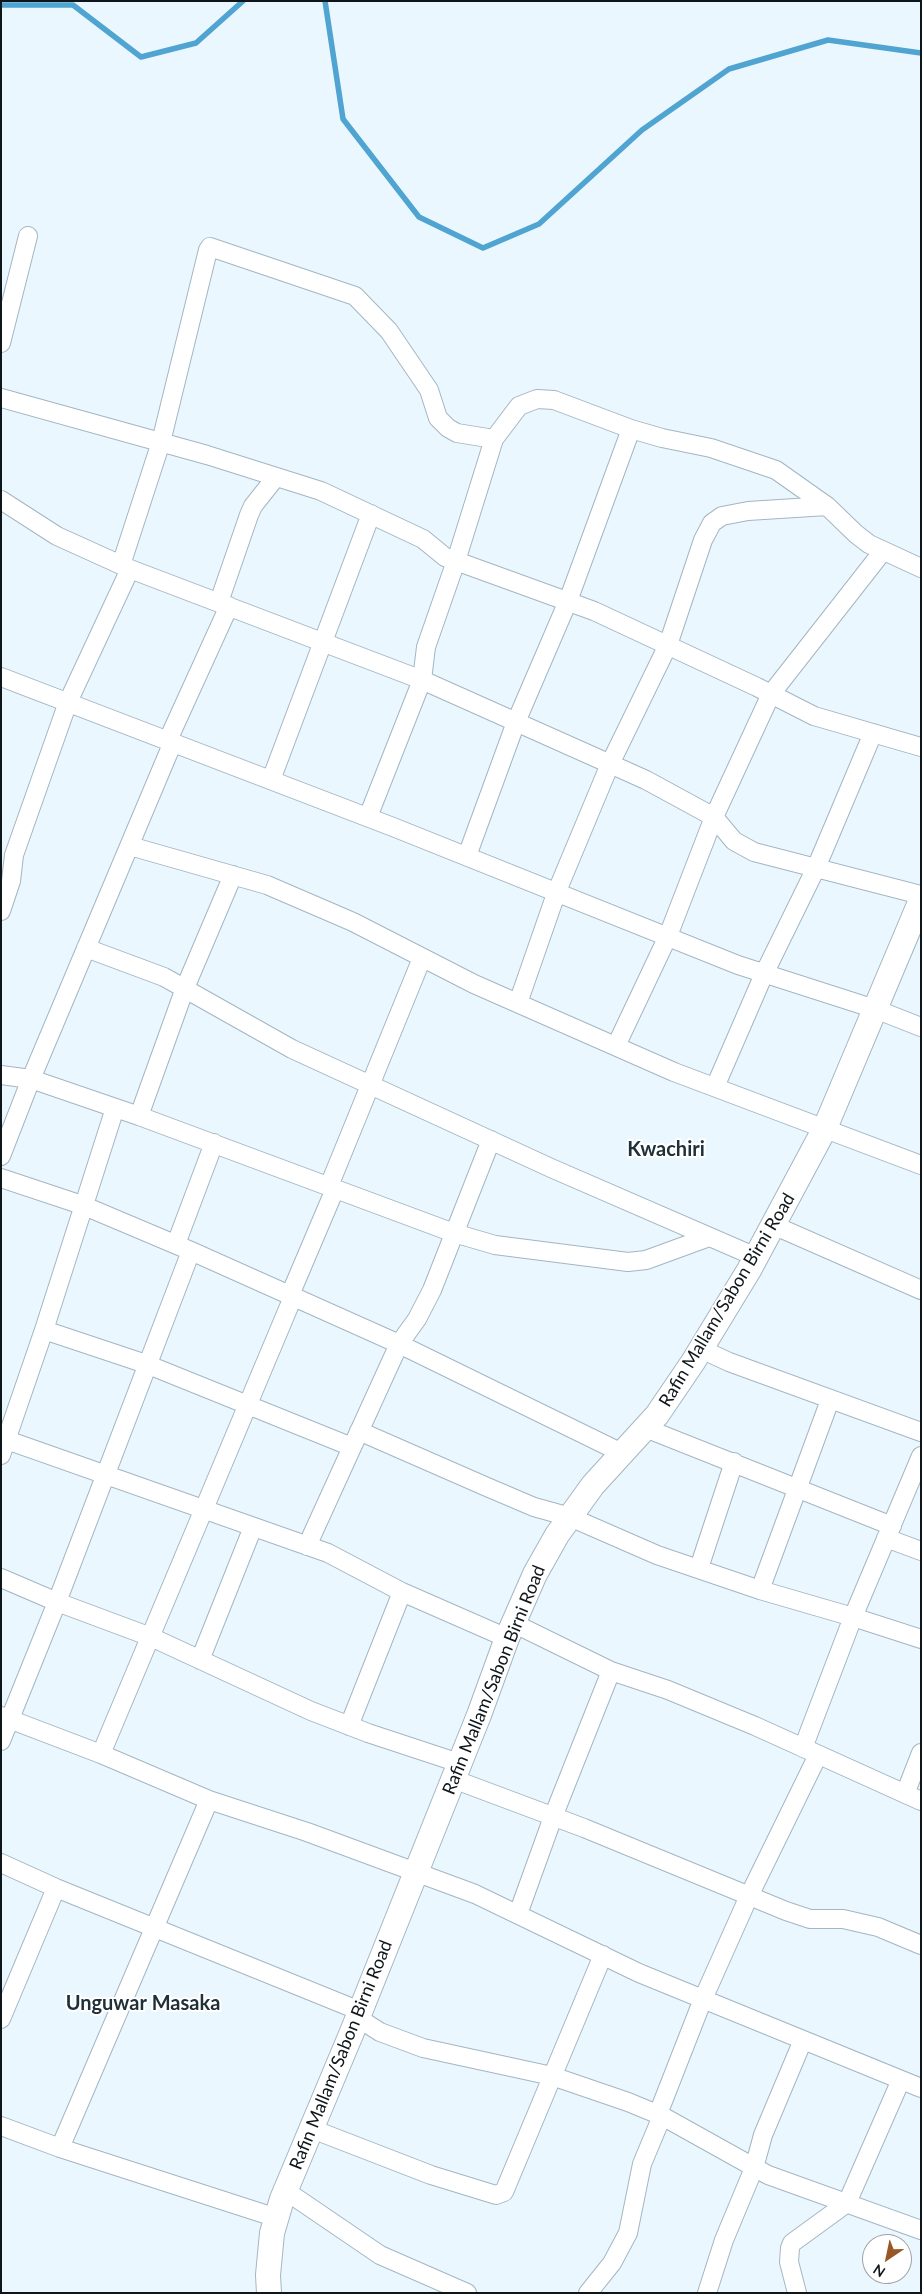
<!DOCTYPE html>
<style>
body{margin:0}
#map{position:relative;width:922px;height:2294px;overflow:hidden;background:#ebf7ff;font-family:Lato,sans-serif}
canvas{display:block}
.frame{position:absolute;inset:0;border:2px solid #0f161a;pointer-events:none}
.north{position:absolute;left:862px;top:2234px;width:50px;height:50px;box-sizing:border-box;background:#fff;border:1px solid #9fa2a3;border-radius:50%;rotate:214deg;font-size:14px;font-weight:700;line-height:20px;text-align:center;color:#0f161a}
.north::after{content:'';display:block;margin:auto;width:18px;height:22px;background:#9a5726;clip-path:polygon(50% 0,100% 100%,50% 72%,0 100%)}
</style>
<div id="map">
<canvas width="922" height="2294"></canvas>
<div class="frame"></div>
<div class="north">N</div>
</div>
<script>
const c = document.querySelector('canvas').getContext('2d');
c.lineJoin = 'round';
const shape = rows => new Path2D(rows.map(r => 'M' + r).join(''));
function strokePath(path, color, width, dash) { c.strokeStyle = color; c.lineWidth = width; c.lineCap = dash ? 'butt' : 'round'; c.setLineDash(dash || []); c.stroke(path); }
function label(font, color, halo, rows, align = 'center') {
  c.font = font + ' Lato,sans-serif'; c.lineWidth = 4; c.setLineDash([]); c.textBaseline = 'middle'; c.strokeStyle = halo; c.fillStyle = color; for (const [text, x, y, turn = 0] of rows) {
    c.save(); c.translate(x, y); c.rotate((+turn || 0) * Math.PI / 180); c.textAlign = isNaN(turn) ? turn : align; if (halo) c.strokeText(text, 0, 0); c.fillText(text, 0, 0); c.restore();
  }
}
strokePath(shape([
 [325,1,343,119,419,217,483,248,539,224,642,130,729,69,828,40,921,53],
 [1,5,73,5,141,57,196,43,243,1]
]), '#50a4d1', 5.5);
const street = shape([
 [1,343,28,236],
 [1,398,207,455,321,491,423,539,445,557,594,611,757,687,814,716,921,747],
 [1,500,57,536,130,569,422,680,646,780,714,817,734,841,754,852,921,895],
 [121,565,161,442,208,250,210,247,355,296,389,331,429,390,438,418,448,428,457,433,494,439],
 [219,602,249,515,253,506,276,477],
 [1,677,393,827,738,965,875,1009,921,1027],
 [168,740,229,606],
 [271,780,371,514],
 [368,817,422,680,426,647,456,561,494,439,519,406,537,399,554,400,631,429,662,438,711,448,776,470,827,506,856,534,869,544,921,568],
 [130,846,267,885,353,922,474,984,674,1072,921,1165],
 [467,856,516,722,568,601,631,429],
 [1,911,11,881,14,855,68,702,130,569],
 [86,948,164,977,292,1049,551,1168,756,1257],
 [518,1003,557,891,610,764,668,645,703,540,712,523,722,516,748,511,827,506],
 [616,1046,668,936,714,817,771,694,883,551],
 [1,1075,31,1079,139,1116,454,1233,495,1245,628,1262,646,1260,709,1237],
 [715,1087,764,974,816,868,873,733],
 [139,1116,185,988,233,875],
 [1,1156,31,1079,173,742],
 [1,1178,82,1205,191,1251,399,1344,622,1453],
 [329,1186,422,958],
 [773,1225,921,1290],
 [176,1244,214,1143],
 [290,1295,335,1189],
 [44,1330,146,1364,352,1447],
 [701,1349,729,1362,921,1432],
 [645,1428,892,1526],
 [359,1431,487,1487,534,1507,570,1517,657,1555,760,1590,853,1617,921,1639],
 [1,1438,328,1553,402,1592,507,1638],
 [1,1455,44,1330,115,1108],
 [886,1538,921,1551],
 [307,1546,399,1344,417,1319,432,1290,491,1140],
 [699,1568,734,1462],
 [1,1578,57,1602,151,1637,311,1711,368,1733,459,1763],
 [760,1590,830,1400],
 [513,1623,611,1671,668,1690,755,1726,921,1801],
 [200,1660,253,1527],
 [1,1716,101,1754,209,1800,307,1832,475,1894,639,1973,921,2088],
 [349,1726,402,1592],
 [1,1741,57,1602,191,1251],
 [803,1748,853,1617,921,1456],
 [101,1754,293,1297],
 [453,1779,584,1828,786,1911,810,1919,843,1919,878,1927,921,1945],
 [905,1794,921,1753],
 [1,1863,56,1888,360,2011],
 [518,1914,553,1817,611,1671],
 [358,2018,380,2032,423,2048,552,2076,628,2102,662,2116,768,2175,921,2230],
 [1,2019,56,1888],
 [658,2114,703,1999,749,1896,818,1755],
 [1,2126,60,2148,277,2218],
 [312,2129,431,2175,496,2195,504,2192,603,1955],
 [60,2148,209,1800],
 [286,2191,380,2255,467,2293],
 [588,2293,612,2263,628,2233,642,2164,662,2116],
 [707,2293,724,2240,754,2168,763,2135,803,2040],
 [797,2293,789,2262,790,2248,792,2243,847,2203,900,2082]
]);
const secondary = shape([
 [269,2293,268,2275,272,2233,282,2199,352,2032,479,1715,507,1638,535,1574,557,1535,593,1485,657,1415,693,1362,749,1270,825,1128,921,900]
]);
strokePath(street, '#a3b6c2', 20);
strokePath(secondary, '#a3b6c2', 26);
strokePath(street, '#fff', 18);
strokePath(secondary, '#fff', 24);
label('18px', '#0f161a', '#fff', [
 ["Rafin Mallam/Sabon Birni Road",727,1300,-59],
 ["Rafin Mallam/Sabon Birni Road",494,1680,-68],
 ["Rafin Mallam/Sabon Birni Road",341,2055,-68]
]);
label('bold 20px', '#203039', '#fff', [
 ["Kwachiri",666,1150],
 ["Unguwar Masaka",143,2004]
]);
</script>
